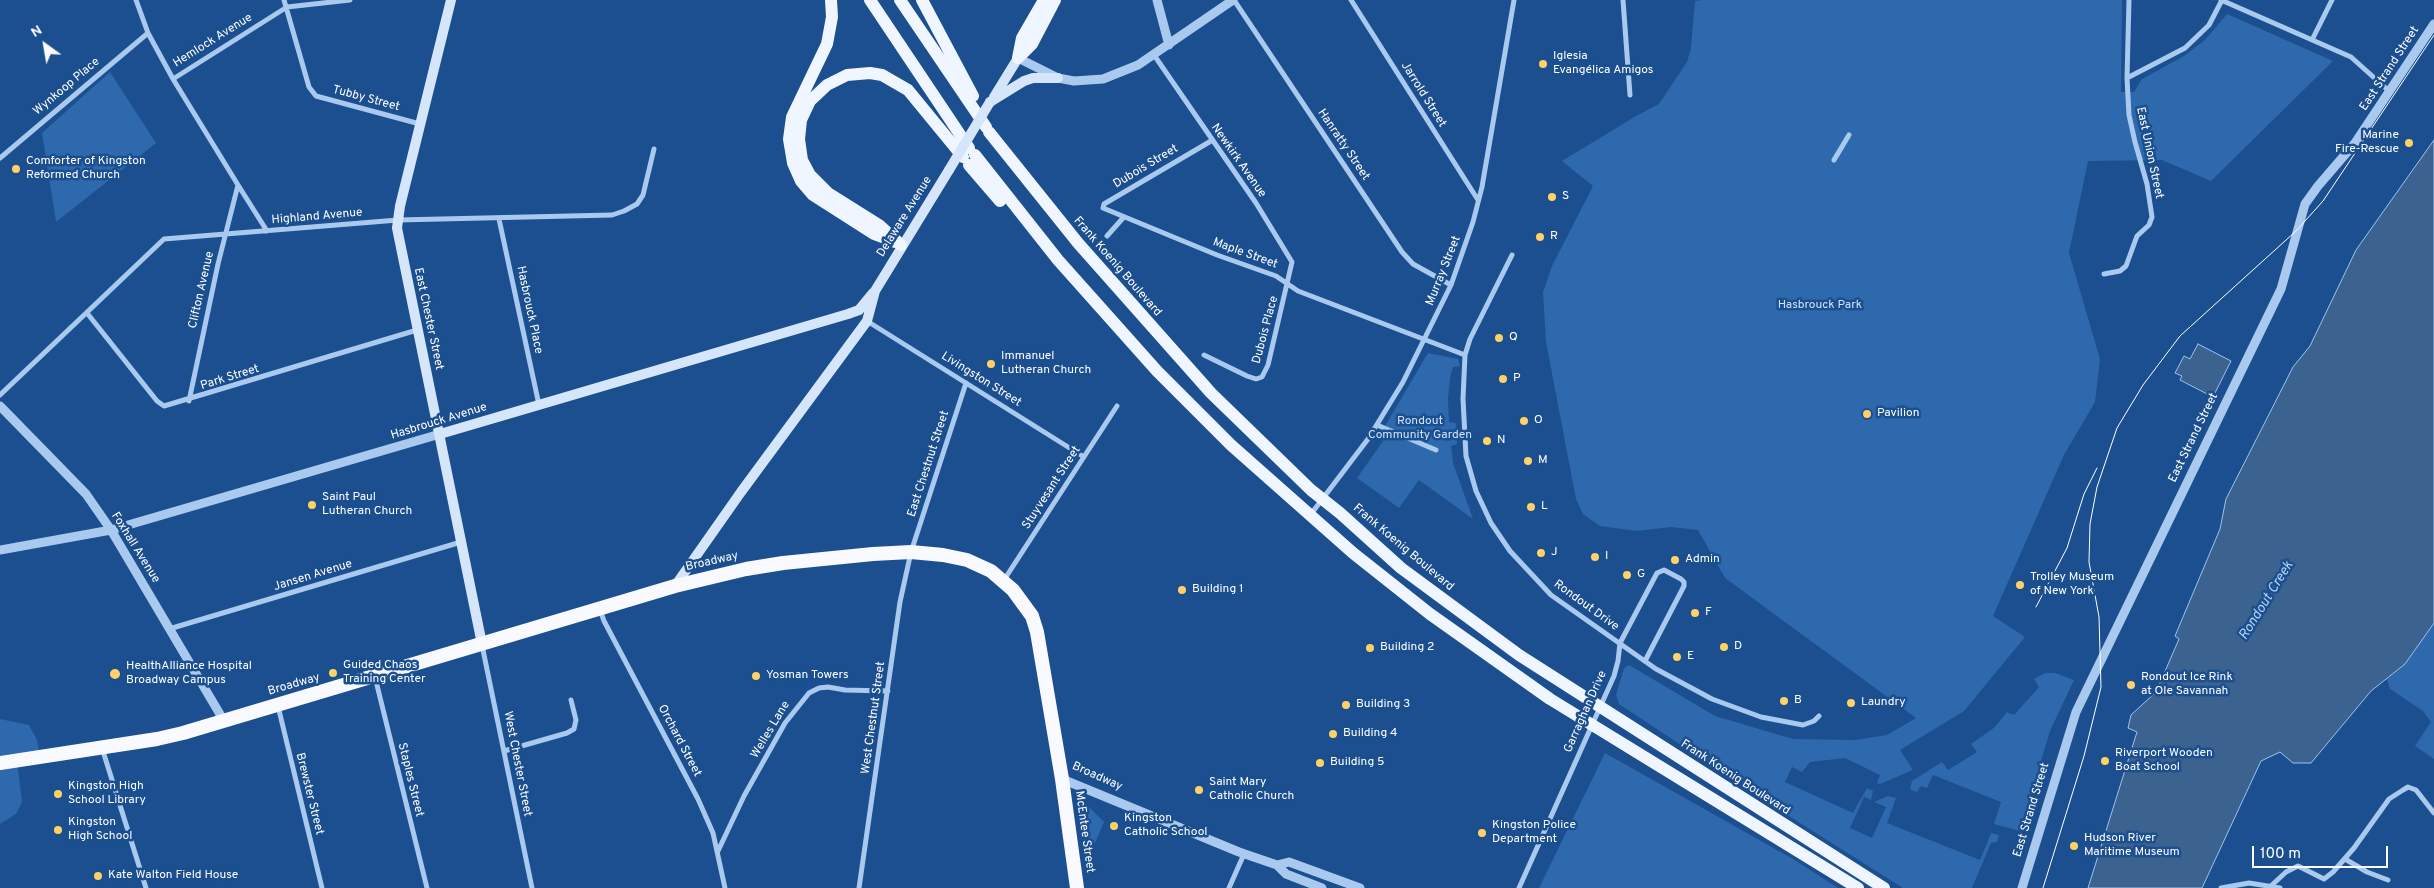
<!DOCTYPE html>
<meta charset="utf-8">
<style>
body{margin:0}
#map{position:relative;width:2434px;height:888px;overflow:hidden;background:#1b4f8f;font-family:Overpass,sans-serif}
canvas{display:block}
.north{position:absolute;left:20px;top:20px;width:50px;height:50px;-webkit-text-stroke:4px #1b4f8f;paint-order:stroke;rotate:328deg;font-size:14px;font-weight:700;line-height:20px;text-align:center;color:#fff}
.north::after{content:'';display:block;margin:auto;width:18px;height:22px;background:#fff;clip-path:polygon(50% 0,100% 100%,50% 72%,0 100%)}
.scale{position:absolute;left:2252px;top:846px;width:136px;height:22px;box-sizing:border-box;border:2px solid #fff;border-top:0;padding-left:6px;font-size:15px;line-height:18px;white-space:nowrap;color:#fff;-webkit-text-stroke:4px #1b4f8f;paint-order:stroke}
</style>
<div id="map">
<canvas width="2434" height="888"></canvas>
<div class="north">N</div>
<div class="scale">100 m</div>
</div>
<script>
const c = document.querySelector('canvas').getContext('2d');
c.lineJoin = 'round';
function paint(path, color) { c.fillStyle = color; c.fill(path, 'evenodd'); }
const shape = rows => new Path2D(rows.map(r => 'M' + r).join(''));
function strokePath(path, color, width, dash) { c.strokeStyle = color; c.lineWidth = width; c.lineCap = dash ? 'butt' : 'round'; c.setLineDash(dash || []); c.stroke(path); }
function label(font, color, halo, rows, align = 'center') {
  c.font = font + ' Overpass,sans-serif'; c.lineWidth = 5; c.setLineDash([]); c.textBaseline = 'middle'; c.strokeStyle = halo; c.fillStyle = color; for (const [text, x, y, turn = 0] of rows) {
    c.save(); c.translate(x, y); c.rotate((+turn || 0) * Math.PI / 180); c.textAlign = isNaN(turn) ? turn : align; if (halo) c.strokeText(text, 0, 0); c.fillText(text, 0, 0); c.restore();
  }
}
paint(shape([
 [1701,0,2122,0,2121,92,2134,92,2142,79,2184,56,2205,40,2227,14,2333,61,2211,181,2162,160,2088,161,2069,253,2100,359,2095,402,2064,455,1993,616,2025,637,1964,711,1900,750,1913,770,1880,784,1877,783,1880,775,1845,758,1810,762,1802,772,1792,767,1785,782,1853,813,1867,788,1873,791,1871,800,1864,797,1850,828,1872,838,1886,807,1874,802,1888,796,1896,798,1887,823,1980,860,1991,833,1999,835,1997,842,1991,843,1972,888,1903,888,1781,811,1619,704,1616,695,1624,668,1629,665,1715,716,1793,739,1855,740,1887,735,1916,718,1725,578,1698,530,1671,527,1637,531,1600,526,1583,514,1576,499,1546,342,1543,292,1552,266,1593,186,1562,161,1636,116,1659,104,1687,62,1691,48,1695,1],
 [110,72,156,143,56,222,42,133],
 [1428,353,1458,359,1460,366,1453,367,1450,378,1448,399,1449,422,1456,423,1457,444,1451,446,1453,463,1473,519,1419,480,1399,508,1357,478,1383,441,1378,438],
 [2434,623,2434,759,2415,746,2431,722,2423,711,2390,689,2387,679,2405,664],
 [2045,673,2055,673,2074,680,2050,731,2020,831,1994,824,2001,802,1933,775,1927,788,1921,786,1917,792,1911,790,1910,788,1912,781,1942,762,1948,770,1977,752,1971,744,1995,727,2007,712,2014,715,2039,687,2034,679],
 [0,719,29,725,37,740,40,757,17,761,22,802,16,814,0,824],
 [1605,753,1793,859,1838,888,1539,888],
 [1086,804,1104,822,1095,843,1086,846,1082,806]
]), '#2e69ad');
const water = shape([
 [2434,140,2434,623,2405,664,2371,691,2311,763,2293,763,2280,752,2261,761,2202,888,2088,888,2137,732,2128,728,2131,715,2156,692,2179,639,2175,636,2220,529,2226,499,2293,367,2310,346,2356,250,2434,140],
 [2198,344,2231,361,2213,397,2180,380,2182,376,2175,373,2184,356,2190,359,2198,344]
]);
paint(water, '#3c6290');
strokePath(water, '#9cc4f0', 1);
strokePath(shape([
 [136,0,148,33,173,79,238,185,218,264,189,401],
 [284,0,309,87,316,96,420,124],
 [1234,0,1402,252,1413,264,1451,285],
 [1351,0,1478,200],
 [1623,0,1630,95],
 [2221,0,2351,57,2390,92],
 [2312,40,2332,0],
 [1154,55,1256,203,1292,262,1268,365,1262,377,1256,379,1247,376,1204,355],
 [2127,78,2129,0],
 [173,79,287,7,350,0],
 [1211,141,1104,204,1103,208,1217,255,1276,276,1298,291,1465,355],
 [0,158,148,33],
 [1834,160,1849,135],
 [238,185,267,231],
 [499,219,539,405],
 [1107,236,1123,218],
 [1512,255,1470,339,1465,355,1463,399,1466,456,1476,491,1491,523,1510,551,1551,595,1656,669,1712,699,1761,717,1803,725,1814,721,1819,716],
 [2104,274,2120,271,2126,266,2137,236,2149,225,2152,217,2147,184,2135,142,2129,115,2127,78,2185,48,2209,25,2222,0],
 [87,313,157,401,164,406,417,330],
 [867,321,1084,457],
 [0,395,164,239,398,220,612,215,624,211,637,204,643,195,654,149],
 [1377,425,1436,450],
 [1311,514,1368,439,1403,382,1451,285,1473,222,1482,187,1514,0],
 [1004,580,1117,406],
 [600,610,604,621,698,799,713,833,725,888],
 [169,629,461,542],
 [482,645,532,888],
 [375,677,427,888],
 [278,706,322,888],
 [102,748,146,888],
 [504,751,567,733,574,729,576,720,571,700],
 [718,851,744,796,785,723,809,693,819,688,828,687,845,690,888,691],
 [2345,859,2367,872,2388,880],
 [2272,885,2286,872,2298,866,2324,879,2333,872,2354,848,2389,799,2403,790,2408,787,2416,790,2434,813],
 [859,888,900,602,911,552,966,383],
 [1229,888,1244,854],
 [1519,888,1614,676,1618,661,1620,643,1657,573,1664,570,1681,579,1684,582,1684,586,1645,661],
 [2221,888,2249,883,2280,888]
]), '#a9c9ee', 5);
strokePath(shape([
 [1157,0,1169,45],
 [1018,58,1058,78,1074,81,1103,79,1138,65,1233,0],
 [0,406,86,494,111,530,224,721],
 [0,550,111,530,440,434],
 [1062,779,1239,852,1277,865,1286,874,1322,888],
 [1277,865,1289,862,1360,888],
 [2022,888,2076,712,2281,289,2305,204,2318,186,2355,143,2434,24]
]), '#a9c9ee', 9);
strokePath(shape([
 [451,0,400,206,397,228,482,644],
 [994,97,1018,58],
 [990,102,1024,81,1033,78,1058,78],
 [440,434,848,314,859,310,873,293],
 [675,586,741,492,867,321,875,291,949,170]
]), '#d6e6fa', 10);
strokePath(shape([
 [831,0,832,17,827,44,792,117,789,139,793,163,801,181,813,195,874,234,895,242],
 [870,0,969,148],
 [900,0,986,127],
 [922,0,973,96],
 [1018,58,1032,44,1055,0],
 [1018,58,1022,38,1044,0],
 [989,132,1078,243,1211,393,1311,490,1340,513,1401,568,1519,655,1884,888],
 [975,155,1058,260,1157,371,1231,445,1353,553,1430,614,1550,699,1858,888],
 [969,165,1000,201],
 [901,245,879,225,828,193,810,175,802,160,799,139,801,120,810,101,827,85,847,75,870,73,882,75,908,90,963,157]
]), '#f0f6ff', 12);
strokePath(shape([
 [0,763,157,739,183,733,675,586,746,569,783,563,873,554,911,552,943,555,967,560,991,571,1013,590,1032,616,1037,632,1062,779,1077,888]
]), '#f8faff', 14);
strokePath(shape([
 [2036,607,2067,548,2084,494,2097,468],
 [2043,888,2084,756,2101,687,2099,617,2089,562,2090,524,2097,487,2117,428,2143,385,2180,336,2296,231,2323,201,2434,35]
]), '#fff', 1);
strokePath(shape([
 [949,170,990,102]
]), '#d6e6fa', 10);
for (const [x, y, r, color] of [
 [1543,64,5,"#ffd166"],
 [2409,143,5,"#ffd166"],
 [16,169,5,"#ffd166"],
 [1552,197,5,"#ffd166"],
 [1540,237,5,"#ffd166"],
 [1499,338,5,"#ffd166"],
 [991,364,5,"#ffd166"],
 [1503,379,5,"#ffd166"],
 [1867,414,5,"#ffd166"],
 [1524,421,5,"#ffd166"],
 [1487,441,5,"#ffd166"],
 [1528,461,5,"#ffd166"],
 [312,505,5,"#ffd166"],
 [1531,507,5,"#ffd166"],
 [1541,553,5,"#ffd166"],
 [1595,557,5,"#ffd166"],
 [1675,560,5,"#ffd166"],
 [1627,575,5,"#ffd166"],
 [2020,585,5,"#ffd166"],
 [1182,590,5,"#ffd166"],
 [1695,613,5,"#ffd166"],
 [1724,647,5,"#ffd166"],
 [1370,648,5,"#ffd166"],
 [1677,657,5,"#ffd166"],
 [333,673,5,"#ffd166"],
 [115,674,6,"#ffd166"],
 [756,676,5,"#ffd166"],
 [2131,685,5,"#ffd166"],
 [1784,701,5,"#ffd166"],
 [1851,703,5,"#ffd166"],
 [1346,705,5,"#ffd166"],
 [1333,734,5,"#ffd166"],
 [2105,761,5,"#ffd166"],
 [1320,763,5,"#ffd166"],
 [1199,790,5,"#ffd166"],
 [58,794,5,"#ffd166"],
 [1114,826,5,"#ffd166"],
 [58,830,5,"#ffd166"],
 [1482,833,5,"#ffd166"],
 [2074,846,5,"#ffd166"],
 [98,876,5,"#ffd166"]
]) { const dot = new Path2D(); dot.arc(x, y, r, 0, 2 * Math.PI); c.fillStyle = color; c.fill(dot); strokePath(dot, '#1b4f8f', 2); }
label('12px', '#fff', '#1b4f8f', [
 ["Hemlock Avenue",213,41,-32],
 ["East Strand Street",2390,69,-57],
 ["Wynkoop Place",67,87,-40],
 ["Jarrold Street",1423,95,58],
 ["Tubby Street",366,99,15],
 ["Hanratty Street",1343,145,56],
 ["East Union Street",2149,153,78],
 ["Newkirk Avenue",1238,161,55],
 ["Dubois Street",1146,167,-31],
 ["Highland Avenue",317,217,-5],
 ["Delaware Avenue",905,217,-58],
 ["Maple Street",1245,254,20],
 ["Frank Koenig Boulevard",1117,267,49],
 ["Murray Street",1444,271,-68],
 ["Clifton Avenue",202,290,-77],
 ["Hasbrouck Place",529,310,78],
 ["East Chester Street",428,319,78],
 ["Dubois Place",1266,330,-75],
 ["Park Street",230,378,-17],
 ["Livingston Street",981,380,32],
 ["Hasbrouck Avenue",439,422,-17],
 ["East Strand Street",2194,438,-64],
 ["East Chestnut Street",929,464,-72],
 ["Stuyvesant Street",1052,488,-57],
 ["Foxhall Avenue",135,548,58],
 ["Frank Koenig Boulevard",1403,548,40],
 ["Broadway",712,562,-13],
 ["Jansen Avenue",313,576,-17],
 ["Rondout Drive",1586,606,36],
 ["Broadway",294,685,-16],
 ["Garraghan Drive",1586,712,-66],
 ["West Chestnut Street",874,718,-82],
 ["Welles Lane",771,730,-59],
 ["Orchard Street",679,741,62],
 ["West Chester Street",517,764,79],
 ["Broadway",1097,777,24],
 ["Frank Koenig Boulevard",1735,778,33],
 ["Staples Street",410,780,76],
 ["Brewster Street",309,794,76],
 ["East Strand Street",2032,810,-73],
 ["McEntee Street",1084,832,82]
]);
label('12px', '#fff', '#1b4f8f', [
 ["Iglesia",1553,57],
 ["Evangélica Amigos",1553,71],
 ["Marine",2399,136,"right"],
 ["Fire-Rescue",2399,150,"right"],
 ["Comforter of Kingston",26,162],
 ["Reformed Church",26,176],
 ["S",1562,197],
 ["R",1550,237],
 ["Q",1509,338],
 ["Immanuel",1001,357],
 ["Lutheran Church",1001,371],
 ["P",1513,379],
 ["Pavilion",1877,414],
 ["O",1534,421],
 ["N",1497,441],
 ["M",1538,461],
 ["Saint Paul",322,498],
 ["Lutheran Church",322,512],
 ["L",1541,507],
 ["J",1551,553],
 ["I",1605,557],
 ["Admin",1685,560],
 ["G",1637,575],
 ["Trolley Museum",2030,578],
 ["of New York",2030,592],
 ["Building 1",1192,590],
 ["F",1705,613],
 ["D",1734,647],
 ["Building 2",1380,648],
 ["E",1687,657],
 ["Guided Chaos",343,666],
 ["Training Center",343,680],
 ["HealthAlliance Hospital",126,667],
 ["Broadway Campus",126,681],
 ["Yosman Towers",766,676],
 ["Rondout Ice Rink",2141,678],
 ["at Ole Savannah",2141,692],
 ["B",1794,701],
 ["Laundry",1861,703],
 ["Building 3",1356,705],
 ["Building 4",1343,734],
 ["Riverport Wooden",2115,754],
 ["Boat School",2115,768],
 ["Building 5",1330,763],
 ["Saint Mary",1209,783],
 ["Catholic Church",1209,797],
 ["Kingston High",68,787],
 ["School Library",68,801],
 ["Kingston",1124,819],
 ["Catholic School",1124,833],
 ["Kingston",68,823],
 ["High School",68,837],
 ["Kingston Police",1492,826],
 ["Department",1492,840],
 ["Hudson River",2084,839],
 ["Maritime Museum",2084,853],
 ["Kate Walton Field House",108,876]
], 'left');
label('12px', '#cfe3fa', '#1b4f8f', [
 ["Hasbrouck Park",1820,306],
 ["Rondout",1420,422],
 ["Community Garden",1420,436]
]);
label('italic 14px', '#b5d3f5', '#1b4f8f', [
 ["Rondout Creek",2267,601,-58]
]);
</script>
